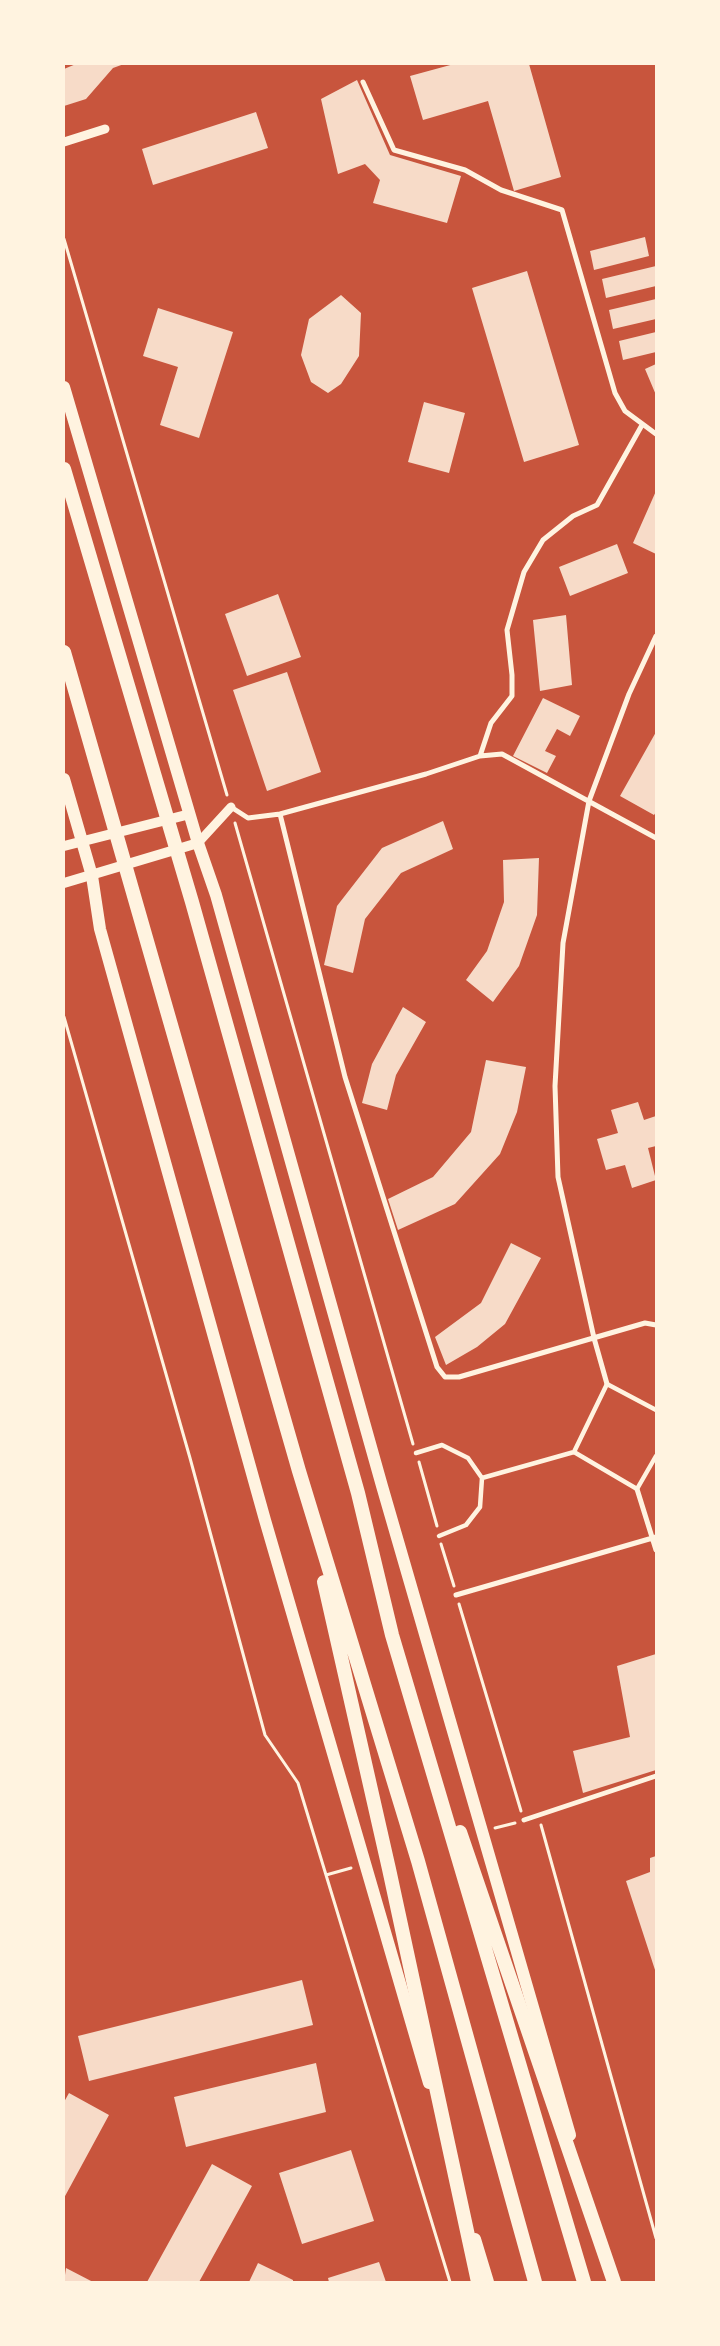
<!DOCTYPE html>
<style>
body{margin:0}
#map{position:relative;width:720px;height:2346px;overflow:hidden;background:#c8553d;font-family:Overpass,sans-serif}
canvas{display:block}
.frame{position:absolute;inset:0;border:65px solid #fff3e0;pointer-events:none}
</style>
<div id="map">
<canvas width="720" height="2346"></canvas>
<div class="frame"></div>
</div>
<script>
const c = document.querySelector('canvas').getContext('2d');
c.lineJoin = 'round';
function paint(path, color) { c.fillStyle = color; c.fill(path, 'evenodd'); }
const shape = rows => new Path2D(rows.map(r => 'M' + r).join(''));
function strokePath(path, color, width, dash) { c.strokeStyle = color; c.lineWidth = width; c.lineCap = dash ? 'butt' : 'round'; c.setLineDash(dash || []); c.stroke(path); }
paint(shape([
 [76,64,124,64,113,68,86,99,64,106,64,69],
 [454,64,529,64,561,177,514,191,488,101,423,120,410,76],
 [357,80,390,155,461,176,447,223,373,203,380,180,365,164,338,174,321,99],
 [256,112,268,148,153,185,142,149],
 [645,237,649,256,594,270,590,251],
 [656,266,656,286,606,298,602,279],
 [527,271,579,445,524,462,472,288],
 [341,295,361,313,359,356,341,384,328,393,311,382,301,355,309,319],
 [656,299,656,319,613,329,609,310],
 [158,308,233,332,199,438,160,425,178,367,143,356],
 [656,332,656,352,623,360,619,341],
 [656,364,656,395,645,369],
 [424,402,465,413,449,473,408,462],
 [656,491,656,554,633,543],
 [617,544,628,573,570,596,559,567],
 [278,594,301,657,247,676,225,614],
 [566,615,572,685,540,691,533,620],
 [287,672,321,772,267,791,233,690],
 [543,698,580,716,570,736,557,729,545,751,556,756,547,773,513,756],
 [656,732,656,812,654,815,620,796],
 [443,821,453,849,401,873,365,919,353,973,324,965,337,906,382,848],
 [539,858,537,915,519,966,493,1002,466,980,487,951,504,902,503,860],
 [403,1007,426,1022,396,1075,387,1110,362,1103,372,1064],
 [486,1060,526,1067,517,1112,500,1154,455,1204,398,1230,388,1199,433,1177,471,1132],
 [638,1102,644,1120,656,1116,656,1146,648,1148,656,1180,632,1188,625,1165,606,1170,597,1139,618,1133,611,1110],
 [511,1243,541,1258,505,1324,477,1347,446,1365,435,1337,481,1303],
 [656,1654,656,1770,583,1793,573,1751,630,1737,617,1666],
 [656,1856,656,1973,626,1881,650,1872,650,1858],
 [302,1980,313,2025,89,2081,78,2036],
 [316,2063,326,2112,186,2147,174,2097],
 [69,2093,109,2115,64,2198,64,2102],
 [351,2150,374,2221,302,2244,279,2173],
 [212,2164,252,2186,199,2282,147,2282],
 [379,2262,386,2282,329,2282,328,2278],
 [258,2263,293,2280,293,2282,249,2282],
 [66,2268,93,2282,64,2282]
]), '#f7dbc8');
strokePath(shape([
 [64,239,227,795],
 [235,823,413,1444],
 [64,1017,190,1458,265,1735,298,1783,450,2282],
 [419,1462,437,1526],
 [441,1544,454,1586],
 [459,1604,521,1811],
 [541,1825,656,2238],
 [495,1828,515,1823],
 [326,1875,351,1868]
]), '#fff3e0', 3);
strokePath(shape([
 [574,1452,607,1384,656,1410],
 [416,1453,442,1445,468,1458,482,1478,480,1507,466,1525,439,1536],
 [482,1478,574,1452,637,1489,656,1456]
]), '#fff3e0', 4.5);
strokePath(shape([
 [363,82,394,150,465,170,501,190,562,210,615,393,625,411,656,434],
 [480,756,491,723,512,696,512,675,507,630,524,572,543,540,573,516,597,505,642,425],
 [231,807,248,818,280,814,426,774,480,756,502,754,656,838],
 [280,814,345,1077,437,1367,445,1377,459,1377,645,1323,656,1325],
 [607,1384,594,1338,558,1177,555,1086,563,943,589,801,629,694,656,636],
 [637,1489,656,1550],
 [456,1595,656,1537],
 [524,1820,656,1776]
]), '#fff3e0', 5);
strokePath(shape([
 [64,142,105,129],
 [198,843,231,807]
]), '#fff3e0', 9);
strokePath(shape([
 [64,846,190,814],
 [64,883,198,843]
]), '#fff3e0', 10);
strokePath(shape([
 [64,387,198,843,216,895,382,1486,570,2135],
 [64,779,92,876,100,929,265,1520,429,2083],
 [475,2239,488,2282]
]), '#fff3e0', 12);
strokePath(shape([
 [64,469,192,902,358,1493,392,1635,584,2282],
 [64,652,299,1471,418,1861,535,2282],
 [324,1582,389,1869,478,2282],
 [460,1832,614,2282]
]), '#fff3e0', 14);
</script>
